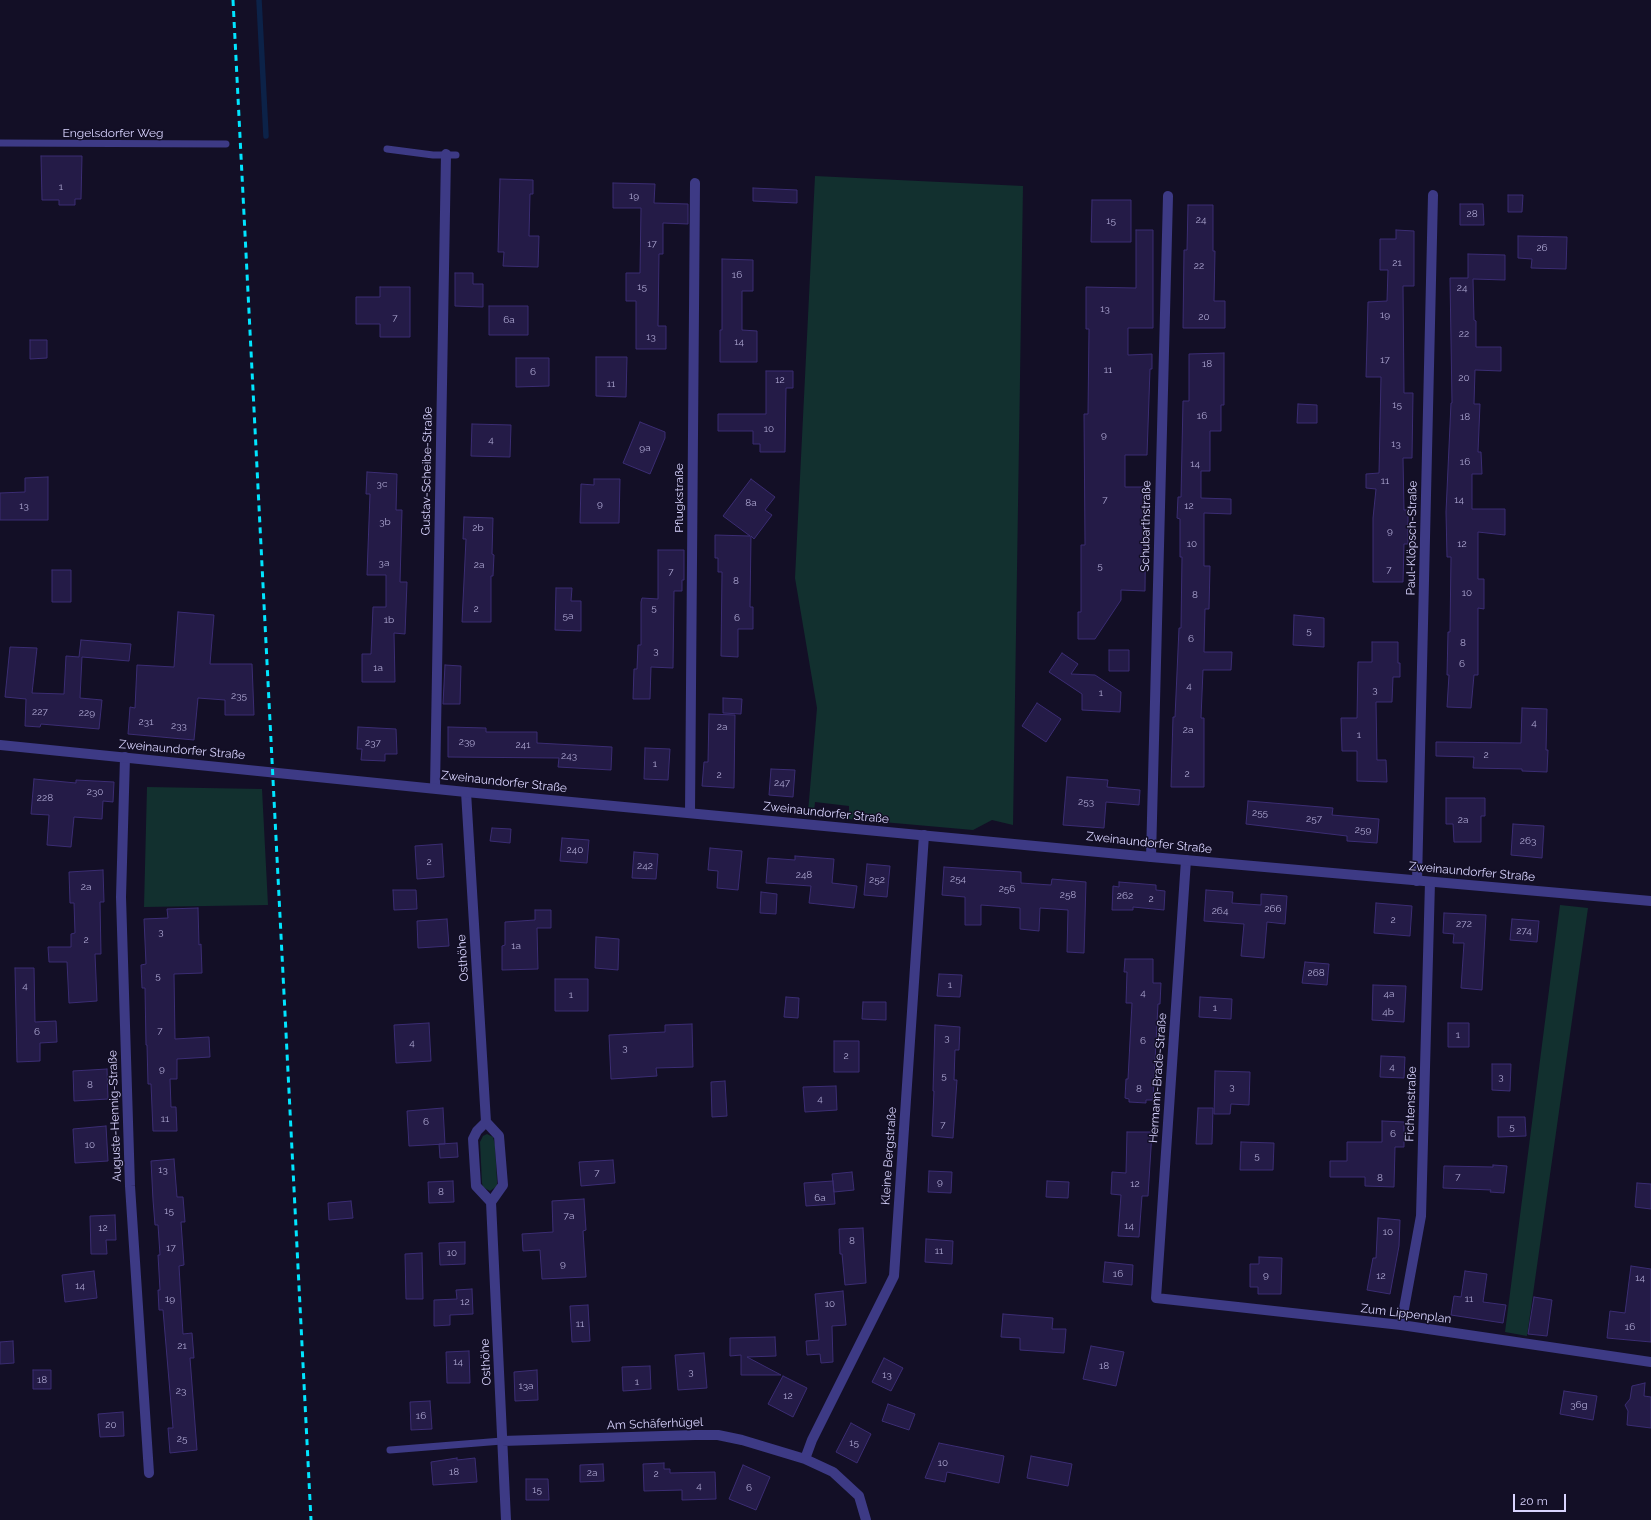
<!DOCTYPE html>
<meta charset="utf-8">
<style>
body{margin:0}
#map{position:relative;width:1651px;height:1520px;overflow:hidden;background:#130f26;font-family:Raleway,sans-serif}
canvas{display:block}
.scale{position:absolute;left:1513px;top:1494px;width:53px;height:18px;box-sizing:border-box;border:2px solid #d9d4ff;border-top:0;padding-left:5px;font-size:12px;line-height:14px;white-space:nowrap;color:#d9d4ff;-webkit-text-stroke:3px #130f26;paint-order:stroke}
</style>
<div id="map">
<canvas width="1651" height="1520"></canvas>
<div class="scale">20 m</div>
</div>
<script>
const c = document.querySelector('canvas').getContext('2d');
c.lineJoin = 'round';
function paint(path, color) { c.fillStyle = color; c.fill(path, 'evenodd'); }
const shape = rows => new Path2D(rows.map(r => 'M' + r).join(''));
function strokePath(path, color, width, dash) { c.strokeStyle = color; c.lineWidth = width; c.lineCap = dash ? 'butt' : 'round'; c.setLineDash(dash || []); c.stroke(path); }
function label(font, color, halo, rows, align = 'center') {
  c.font = font + ' Raleway,sans-serif'; c.lineWidth = 3; c.setLineDash([]); c.textBaseline = 'middle'; c.strokeStyle = halo; c.fillStyle = color; for (const [text, x, y, turn = 0] of rows) {
    c.save(); c.translate(x, y); c.rotate((+turn || 0) * Math.PI / 180); c.textAlign = isNaN(turn) ? turn : align; if (halo) c.strokeText(text, 0, 0); c.fillText(text, 0, 0); c.restore();
  }
}
paint(shape([
 [815,176,1023,186,1013,825,992,820,973,830,849,819,849,806,815,802,814,812,808,812,817,708,795,578],
 [147,787,262,789,268,905,144,907],
 [1560,905,1588,908,1527,1336,1505,1332],
 [487,1134,493,1137,495,1145,497,1181,497,1186,490,1191,483,1187,482,1183,480,1142,483,1136]
]), '#12302f');
strokePath(shape([
 [259,0,266,136]
]), '#0c2248', 5.5);
const building = shape([
 [41,156,82,156,81,199,75,199,75,205,59,205,59,200,42,200,41,156],
 [500,179,533,180,533,194,530,194,529,236,539,236,538,267,503,266,504,252,498,252,500,179],
 [613,183,655,184,654,203,688,204,688,224,663,223,663,254,659,254,658,326,666,326,666,349,636,349,636,301,626,301,626,273,640,273,641,208,613,208,613,183],
 [753,188,797,190,797,203,753,201,753,188],
 [1508,195,1523,195,1522,212,1508,212,1508,195],
 [1092,200,1131,200,1131,242,1091,242,1092,200],
 [1460,204,1483,204,1484,225,1460,225,1460,204],
 [1188,205,1213,205,1213,251,1215,251,1214,301,1225,301,1225,328,1183,328,1184,250,1187,250,1188,205],
 [1136,230,1153,230,1153,328,1128,328,1128,355,1152,354,1152,369,1150,369,1147,455,1125,455,1125,487,1146,487,1145,591,1121,590,1121,600,1095,639,1078,639,1078,612,1081,612,1081,545,1085,545,1084,414,1088,414,1089,329,1086,329,1086,287,1136,288,1136,230],
 [1396,230,1414,231,1414,286,1403,286,1404,393,1413,393,1412,458,1403,458,1404,510,1408,510,1408,544,1404,544,1403,582,1373,582,1373,518,1376,489,1366,488,1366,474,1379,473,1381,377,1366,377,1368,302,1387,301,1388,270,1380,270,1380,239,1396,239,1396,230],
 [1518,236,1567,237,1566,269,1531,268,1532,259,1518,258,1518,236],
 [1468,254,1505,255,1505,280,1473,279,1474,320,1476,321,1476,347,1501,347,1501,371,1475,370,1474,404,1480,404,1478,452,1481,452,1482,474,1472,474,1472,509,1505,509,1505,535,1478,532,1478,579,1484,579,1484,609,1478,608,1478,675,1474,675,1471,708,1447,707,1449,675,1447,675,1448,632,1450,632,1451,557,1447,557,1446,512,1451,403,1452,403,1450,278,1468,278,1468,254],
 [722,259,753,260,753,291,742,291,742,330,757,331,757,362,720,362,720,330,722,330,722,259],
 [455,273,473,273,473,284,483,284,483,307,455,306,455,273],
 [380,287,410,287,410,337,380,337,380,324,356,324,356,297,380,297,380,287],
 [489,306,528,306,528,335,489,335,489,306],
 [30,340,47,340,47,358,30,359,30,340],
 [1224,353,1224,405,1221,405,1221,431,1210,431,1210,471,1201,471,1201,498,1231,499,1231,514,1204,513,1204,566,1210,566,1209,609,1205,609,1204,652,1232,652,1231,670,1203,670,1201,718,1204,718,1204,787,1171,787,1173,717,1175,717,1179,628,1181,628,1182,557,1180,557,1180,519,1177,518,1178,497,1181,497,1183,401,1189,401,1189,354,1224,353],
 [596,357,627,357,626,397,596,396,596,357],
 [516,358,549,358,549,386,516,387,516,358],
 [766,371,793,371,793,388,786,388,785,452,760,452,760,444,753,444,753,431,718,431,718,414,766,414,766,371],
 [1298,404,1317,405,1317,423,1297,423,1298,404],
 [640,422,665,432,665,438,650,474,623,463,640,422],
 [472,424,511,425,510,457,471,456,472,424],
 [367,472,397,474,396,510,402,510,400,582,407,582,405,634,394,633,395,682,362,682,362,654,371,654,373,607,386,607,386,575,367,575,370,494,366,494,367,472],
 [48,477,48,520,0,520,0,493,25,492,25,478,48,477],
 [594,479,620,479,619,523,580,523,581,484,594,485,594,479],
 [751,479,775,497,765,510,772,515,754,539,751,536,750,607,753,607,753,629,738,629,738,657,721,656,722,572,718,572,718,558,715,558,715,535,750,536,723,516,751,479],
 [464,517,493,518,492,554,494,555,493,576,491,576,491,622,462,622,466,539,463,539,464,517],
 [658,550,684,550,684,580,682,580,682,591,674,591,673,668,651,667,650,699,633,699,634,669,637,669,638,645,641,645,641,602,642,598,658,599,658,550],
 [52,570,71,570,71,602,52,602,52,570],
 [556,588,572,588,571,601,581,601,581,631,555,630,556,588],
 [178,612,214,615,210,664,252,664,254,715,225,715,225,700,198,698,194,740,128,734,130,707,135,708,137,665,174,667,178,612],
 [1294,615,1324,618,1324,647,1293,645,1294,615],
 [81,640,131,644,129,661,82,657,80,698,102,700,99,729,41,724,40,727,25,726,26,699,5,697,10,647,37,648,32,693,64,694,66,656,79,657,81,640],
 [1372,642,1398,642,1398,663,1400,663,1400,677,1393,677,1392,702,1376,702,1377,760,1386,760,1387,782,1357,781,1357,751,1342,751,1341,718,1357,718,1358,662,1372,662,1372,642],
 [1109,650,1129,650,1129,671,1109,671,1109,650],
 [1062,653,1078,664,1071,674,1095,675,1121,692,1120,712,1082,710,1082,694,1049,672,1062,653],
 [445,665,461,666,460,704,443,704,445,665],
 [723,698,742,699,741,714,723,713,723,698],
 [1037,703,1061,719,1046,742,1022,726,1037,703],
 [1522,708,1547,709,1546,750,1548,750,1547,772,1522,771,1522,769,1473,768,1474,757,1436,756,1436,742,1521,743,1522,708],
 [709,714,735,715,734,788,702,786,704,762,708,762,709,714],
 [358,727,396,729,397,754,385,754,385,761,361,760,362,749,357,749,358,727],
 [448,727,486,728,486,732,537,732,537,743,612,747,611,770,558,767,559,758,448,757,448,727],
 [645,748,670,749,668,780,644,779,645,748],
 [771,769,795,770,793,797,769,795,771,769],
 [1067,777,1108,780,1107,787,1140,790,1139,805,1106,802,1104,828,1063,825,1067,777],
 [34,779,76,783,76,780,114,782,113,802,103,801,102,819,74,817,71,847,47,845,49,815,31,814,34,779],
 [1446,798,1485,798,1485,816,1481,816,1481,842,1454,842,1453,824,1446,824,1446,798],
 [1248,801,1333,808,1332,815,1379,819,1377,843,1347,841,1347,836,1246,824,1248,801],
 [1513,824,1544,826,1542,858,1511,855,1513,824],
 [492,828,511,829,510,843,490,841,492,828],
 [562,838,589,840,587,863,560,861,562,838],
 [442,844,444,877,417,879,415,846,442,844],
 [710,848,742,851,738,890,717,888,718,871,708,870,710,848],
 [634,852,658,854,656,879,632,878,634,852],
 [795,856,834,859,832,883,857,886,854,908,809,903,811,886,766,883,768,858,795,860,795,856],
 [867,864,890,866,887,897,864,895,867,864],
 [944,867,1021,872,1021,883,1051,885,1052,879,1086,882,1084,953,1067,952,1068,910,1040,908,1039,931,1020,929,1020,908,981,905,981,925,965,925,965,897,942,895,944,867],
 [103,870,104,902,100,902,101,954,95,954,97,1001,69,1003,67,962,49,962,48,947,71,947,71,934,75,933,74,903,70,903,69,872,103,870],
 [1119,882,1156,885,1156,890,1165,891,1164,910,1133,907,1133,910,1112,910,1113,886,1119,887,1119,882],
 [393,890,416,890,417,909,394,910,393,890],
 [1206,890,1233,892,1232,903,1261,905,1261,894,1287,896,1285,924,1267,922,1264,958,1241,956,1244,924,1204,921,1206,890],
 [761,892,777,894,776,914,760,913,761,892],
 [1376,903,1412,906,1410,936,1374,933,1376,903],
 [198,908,199,945,201,944,202,973,174,974,175,1039,209,1037,210,1057,177,1059,177,1079,170,1079,171,1107,176,1107,177,1131,153,1131,151,1084,148,1084,147,1045,146,1045,145,988,142,988,141,965,146,964,144,919,168,918,167,909,198,908],
 [535,910,551,910,551,928,537,928,538,969,502,970,502,946,505,945,505,922,535,920,535,910],
 [1444,913,1486,915,1482,990,1461,988,1464,943,1453,943,1454,934,1443,933,1444,913],
 [447,919,449,946,418,948,417,921,447,919],
 [1512,919,1539,921,1537,942,1510,940,1512,919],
 [596,937,619,939,618,970,595,968,596,937],
 [1125,959,1153,959,1153,983,1161,983,1160,1004,1158,1004,1153,1100,1146,1100,1146,1103,1129,1102,1129,1099,1125,1098,1126,1079,1128,1079,1132,1003,1126,1003,1127,972,1124,972,1125,959],
 [1305,962,1329,964,1327,985,1302,983,1305,962],
 [15,968,34,968,35,1022,56,1021,57,1042,40,1043,40,1061,17,1062,15,968],
 [939,974,962,975,960,997,937,996,939,974],
 [555,979,588,979,588,1011,555,1011,555,979],
 [1373,985,1406,986,1404,1022,1372,1020,1373,985],
 [786,997,799,998,798,1018,784,1017,786,997],
 [1200,997,1232,999,1231,1019,1199,1017,1200,997],
 [863,1002,886,1002,886,1020,862,1019,863,1002],
 [429,1023,431,1061,396,1063,394,1025,429,1023],
 [1448,1023,1469,1023,1469,1047,1448,1047,1448,1023],
 [692,1024,693,1067,656,1068,657,1076,611,1079,609,1035,665,1032,665,1025,692,1024],
 [935,1025,960,1027,959,1050,955,1050,954,1080,957,1080,953,1138,932,1136,934,1091,933,1091,935,1025],
 [834,1041,859,1041,859,1072,834,1072,834,1041],
 [1381,1056,1405,1057,1404,1078,1380,1077,1381,1056],
 [1492,1064,1511,1064,1510,1091,1492,1090,1492,1064],
 [107,1069,108,1099,74,1101,73,1071,107,1069],
 [1215,1071,1250,1072,1249,1105,1231,1104,1230,1114,1214,1114,1215,1071],
 [725,1081,727,1116,712,1117,711,1082,725,1081],
 [836,1086,837,1110,805,1112,803,1087,836,1086],
 [443,1108,445,1144,409,1146,407,1111,443,1108],
 [1198,1108,1213,1108,1212,1144,1196,1144,1198,1108],
 [1498,1117,1525,1117,1526,1136,1498,1137,1498,1117],
 [1382,1121,1404,1122,1404,1147,1395,1147,1394,1187,1365,1186,1365,1177,1330,1177,1330,1161,1347,1161,1347,1142,1382,1142,1382,1121],
 [106,1126,108,1161,75,1163,73,1129,106,1126],
 [1127,1132,1152,1132,1148,1196,1142,1196,1139,1237,1118,1236,1121,1195,1111,1194,1112,1172,1126,1173,1127,1132],
 [1241,1142,1274,1143,1273,1170,1240,1170,1241,1142],
 [457,1143,458,1157,440,1158,439,1144,457,1143],
 [174,1159,177,1197,183,1197,185,1222,181,1222,184,1265,179,1266,183,1334,192,1333,194,1358,190,1358,197,1450,170,1453,168,1428,173,1428,163,1310,159,1310,158,1290,160,1290,158,1255,160,1255,158,1225,155,1225,153,1200,151,1161,174,1159],
 [613,1160,615,1183,581,1186,579,1162,613,1160],
 [1493,1165,1507,1166,1504,1193,1490,1192,1491,1190,1443,1188,1444,1166,1493,1167,1493,1165],
 [929,1171,952,1172,951,1193,928,1192,929,1171],
 [852,1172,854,1190,834,1192,832,1174,852,1172],
 [453,1181,454,1202,429,1203,428,1182,453,1181],
 [833,1181,835,1204,806,1206,804,1183,833,1181],
 [1047,1181,1069,1182,1068,1198,1046,1197,1047,1181],
 [1637,1183,1651,1184,1651,1209,1635,1207,1637,1183],
 [584,1199,586,1230,583,1231,586,1277,542,1279,540,1250,523,1251,522,1234,553,1232,552,1201,584,1199],
 [351,1201,353,1218,329,1220,328,1203,351,1201],
 [115,1215,116,1240,106,1240,107,1254,91,1254,90,1216,115,1215],
 [1378,1218,1400,1220,1399,1246,1390,1294,1367,1290,1373,1258,1376,1258,1378,1218],
 [863,1228,866,1283,845,1285,842,1254,840,1254,839,1229,863,1228],
 [926,1239,953,1241,952,1264,925,1262,926,1239],
 [465,1242,465,1264,440,1265,439,1243,465,1242],
 [422,1253,423,1299,406,1299,405,1254,422,1253],
 [1259,1257,1282,1258,1281,1294,1258,1294,1258,1287,1250,1287,1250,1264,1259,1264,1259,1257],
 [1105,1262,1133,1265,1132,1285,1103,1282,1105,1262],
 [1631,1266,1651,1269,1651,1342,1607,1338,1610,1311,1625,1313,1631,1266],
 [94,1271,97,1298,65,1302,62,1275,94,1271],
 [1465,1271,1487,1274,1483,1302,1506,1305,1503,1323,1451,1315,1454,1296,1461,1297,1465,1271],
 [472,1289,473,1314,450,1315,450,1325,434,1326,434,1300,457,1299,456,1290,472,1289],
 [843,1291,846,1325,832,1326,833,1362,821,1363,820,1354,807,1355,806,1341,819,1340,815,1294,843,1291],
 [1534,1297,1552,1300,1547,1336,1528,1334,1534,1297],
 [588,1305,590,1341,572,1342,570,1306,588,1305],
 [1003,1314,1053,1318,1052,1329,1066,1329,1064,1353,1020,1350,1020,1338,1001,1337,1003,1314],
 [775,1337,776,1356,747,1357,781,1375,741,1375,741,1355,730,1356,730,1338,775,1337],
 [13,1341,14,1363,0,1364,0,1342,13,1341],
 [1091,1346,1124,1352,1116,1386,1083,1379,1091,1346],
 [469,1351,470,1383,447,1383,446,1352,469,1351],
 [704,1353,707,1388,678,1390,675,1355,704,1353],
 [884,1358,903,1368,891,1391,872,1382,884,1358],
 [650,1366,651,1389,623,1391,622,1367,650,1366],
 [33,1370,51,1370,51,1389,33,1389,33,1370],
 [537,1370,538,1400,515,1401,514,1372,537,1370],
 [783,1376,807,1388,793,1417,768,1404,783,1376],
 [1645,1383,1644,1396,1651,1397,1651,1428,1627,1425,1628,1411,1625,1405,1630,1399,1632,1386,1645,1383],
 [1564,1391,1597,1396,1593,1420,1560,1414,1564,1391],
 [430,1401,432,1429,411,1430,410,1402,430,1401],
 [888,1404,915,1414,909,1430,882,1421,888,1404],
 [123,1412,124,1436,100,1437,98,1414,123,1412],
 [851,1423,871,1434,857,1463,836,1452,851,1423],
 [939,1443,1004,1456,999,1483,947,1472,945,1482,925,1478,939,1443],
 [1031,1456,1072,1464,1068,1486,1027,1478,1031,1456],
 [457,1458,457,1460,475,1458,477,1482,433,1485,431,1462,457,1458],
 [664,1463,664,1469,670,1469,670,1473,715,1472,716,1499,682,1500,682,1490,644,1491,643,1464,664,1463],
 [603,1464,604,1481,580,1482,580,1465,603,1464],
 [743,1465,770,1477,756,1510,729,1499,743,1465],
 [526,1479,548,1479,549,1500,526,1500,526,1479]
]);
paint(building, '#241b47');
strokePath(building, '#3b2d73', 1);
strokePath(shape([
 [0,143,226,144],
 [387,149,433,155,456,155],
 [390,1450,502,1441]
]), '#3d3a85', 7);
strokePath(shape([
 [125,757,121,897,130,1186,149,1473],
 [435,788,446,154],
 [466,792,486,1122,499,1136,503,1185,491,1202,506,1520],
 [690,813,695,183],
 [1151,857,1168,196],
 [1186,860,1156,1298,1401,1325,1651,1362],
 [1417,881,1433,195],
 [486,1122,477,1131,473,1139,476,1186,491,1202],
 [1401,1325,1421,1216,1430,882],
 [502,1441,695,1435,718,1435,742,1440,805,1459,833,1472,859,1496,866,1520],
 [805,1459,812,1440,894,1276,924,835]
]), '#3d3a85', 10);
strokePath(shape([
 [0,745,466,792,1151,857,1651,901]
]), '#3d3a85', 10);
strokePath(shape([
 [233,0,311,1520]
]), '#00e5ff', 3, [6, 5]);
label('10px', '#aca6d1', null, [
 ["1",61,187],
 ["19",634,196],
 ["28",1472,214],
 ["24",1201,220],
 ["15",1111,221],
 ["17",652,244],
 ["26",1542,248],
 ["21",1397,263],
 ["22",1199,266],
 ["16",737,275],
 ["15",642,287],
 ["24",1462,288],
 ["13",1105,309],
 ["19",1385,315],
 ["20",1204,317],
 ["7",395,318],
 ["6a",509,320],
 ["22",1464,334],
 ["13",651,337],
 ["14",739,342],
 ["17",1385,360],
 ["18",1207,364],
 ["11",1108,370],
 ["6",533,372],
 ["20",1464,378],
 ["12",780,380],
 ["11",611,384],
 ["15",1397,405],
 ["16",1202,416],
 ["18",1465,417],
 ["10",769,429],
 ["9",1104,435],
 ["4",491,440],
 ["13",1396,444],
 ["9a",645,448],
 ["16",1465,462],
 ["14",1195,464],
 ["11",1385,481],
 ["3c",382,484],
 ["7",1105,500],
 ["14",1459,500],
 ["8a",751,503],
 ["9",600,504],
 ["13",24,506],
 ["12",1189,506],
 ["3b",385,522],
 ["2b",478,528],
 ["9",1390,531],
 ["10",1192,544],
 ["12",1462,544],
 ["3a",384,563],
 ["2a",479,565],
 ["5",1100,566],
 ["7",1389,570],
 ["7",671,572],
 ["8",736,581],
 ["10",1467,593],
 ["8",1195,595],
 ["5",654,608],
 ["2",476,609],
 ["5a",568,616],
 ["6",737,618],
 ["1b",389,620],
 ["5",1309,631],
 ["6",1191,639],
 ["8",1463,643],
 ["3",656,651],
 ["6",1462,664],
 ["1a",378,668],
 ["4",1189,686],
 ["3",1375,690],
 ["1",1101,693],
 ["235",239,696],
 ["227",40,712],
 ["229",87,713],
 ["231",146,722],
 ["4",1534,723],
 ["233",179,726],
 ["2a",722,727],
 ["2a",1188,730],
 ["1",1359,735],
 ["239",467,742],
 ["237",373,743],
 ["241",523,745],
 ["2",1486,755],
 ["243",569,756],
 ["1",655,764],
 ["2",1187,774],
 ["2",719,775],
 ["247",782,783],
 ["230",95,792],
 ["228",45,798],
 ["253",1086,802],
 ["255",1260,813],
 ["257",1314,819],
 ["2a",1463,820],
 ["259",1363,830],
 ["263",1528,841],
 ["240",575,850],
 ["2",429,862],
 ["242",645,866],
 ["248",804,875],
 ["254",958,879],
 ["252",877,880],
 ["2a",86,887],
 ["256",1007,889],
 ["258",1068,895],
 ["262",1125,896],
 ["2",1151,899],
 ["266",1273,909],
 ["264",1220,911],
 ["2",1393,920],
 ["272",1464,924],
 ["274",1524,931],
 ["3",161,932],
 ["2",86,940],
 ["1a",516,946],
 ["268",1316,973],
 ["5",158,976],
 ["1",950,985],
 ["4",25,986],
 ["4",1143,993],
 ["4a",1389,994],
 ["1",571,995],
 ["1",1215,1008],
 ["4b",1388,1012],
 ["7",160,1031],
 ["6",37,1032],
 ["1",1458,1035],
 ["3",947,1038],
 ["6",1143,1041],
 ["4",412,1043],
 ["3",625,1048],
 ["2",846,1056],
 ["4",1392,1067],
 ["9",162,1069],
 ["5",944,1076],
 ["3",1501,1077],
 ["8",90,1085],
 ["3",1232,1087],
 ["8",1139,1089],
 ["4",820,1099],
 ["11",165,1119],
 ["6",426,1122],
 ["7",943,1125],
 ["5",1512,1127],
 ["6",1393,1134],
 ["10",90,1145],
 ["5",1257,1156],
 ["13",163,1170],
 ["7",597,1173],
 ["7",1458,1177],
 ["8",1380,1178],
 ["9",940,1182],
 ["12",1135,1184],
 ["8",441,1192],
 ["6a",820,1198],
 ["15",169,1211],
 ["7a",569,1216],
 ["14",1129,1226],
 ["12",103,1228],
 ["10",1388,1232],
 ["8",852,1241],
 ["17",171,1248],
 ["11",939,1251],
 ["10",452,1253],
 ["9",563,1264],
 ["16",1118,1274],
 ["9",1266,1275],
 ["12",1381,1276],
 ["14",1640,1278],
 ["14",80,1286],
 ["19",170,1299],
 ["11",1469,1299],
 ["12",465,1302],
 ["10",830,1304],
 ["11",580,1324],
 ["16",1630,1327],
 ["21",182,1346],
 ["14",458,1362],
 ["18",1104,1366],
 ["3",691,1372],
 ["13",887,1375],
 ["18",42,1380],
 ["1",637,1382],
 ["13a",526,1386],
 ["23",181,1391],
 ["12",788,1396],
 ["36g",1579,1405],
 ["16",421,1416],
 ["20",111,1425],
 ["25",182,1439],
 ["15",854,1443],
 ["10",943,1463],
 ["18",454,1472],
 ["2a",592,1473],
 ["2",656,1474],
 ["4",699,1486],
 ["6",749,1488],
 ["15",537,1490]
]);
label('12px', '#d9d4ff', '#130f26', [
 ["Engelsdorfer Weg",113,133],
 ["Gustav-Scheibe-Straße",427,471,-89],
 ["Pflugkstraße",679,498,-90],
 ["Schubarthstraße",1146,526,-89],
 ["Paul-Klöpsch-Straße",1412,538,-89],
 ["Zweinaundorfer Straße",182,750,5],
 ["Zweinaundorfer Straße",504,782,6],
 ["Zweinaundorfer Straße",826,813,6],
 ["Zweinaundorfer Straße",1149,843,6],
 ["Zweinaundorfer Straße",1472,872,5],
 ["Osthöhe",463,958,-94],
 ["Hermann-Brade-Straße",1158,1078,-86],
 ["Fichtenstraße",1411,1104,-88],
 ["Auguste-Hennig-Straße",115,1116,-92],
 ["Kleine Bergstraße",889,1156,-86],
 ["Zum Lippenplan",1406,1314,7],
 ["Osthöhe",486,1362,-93],
 ["Am Schäferhügel",655,1424,-2]
]);
</script>
